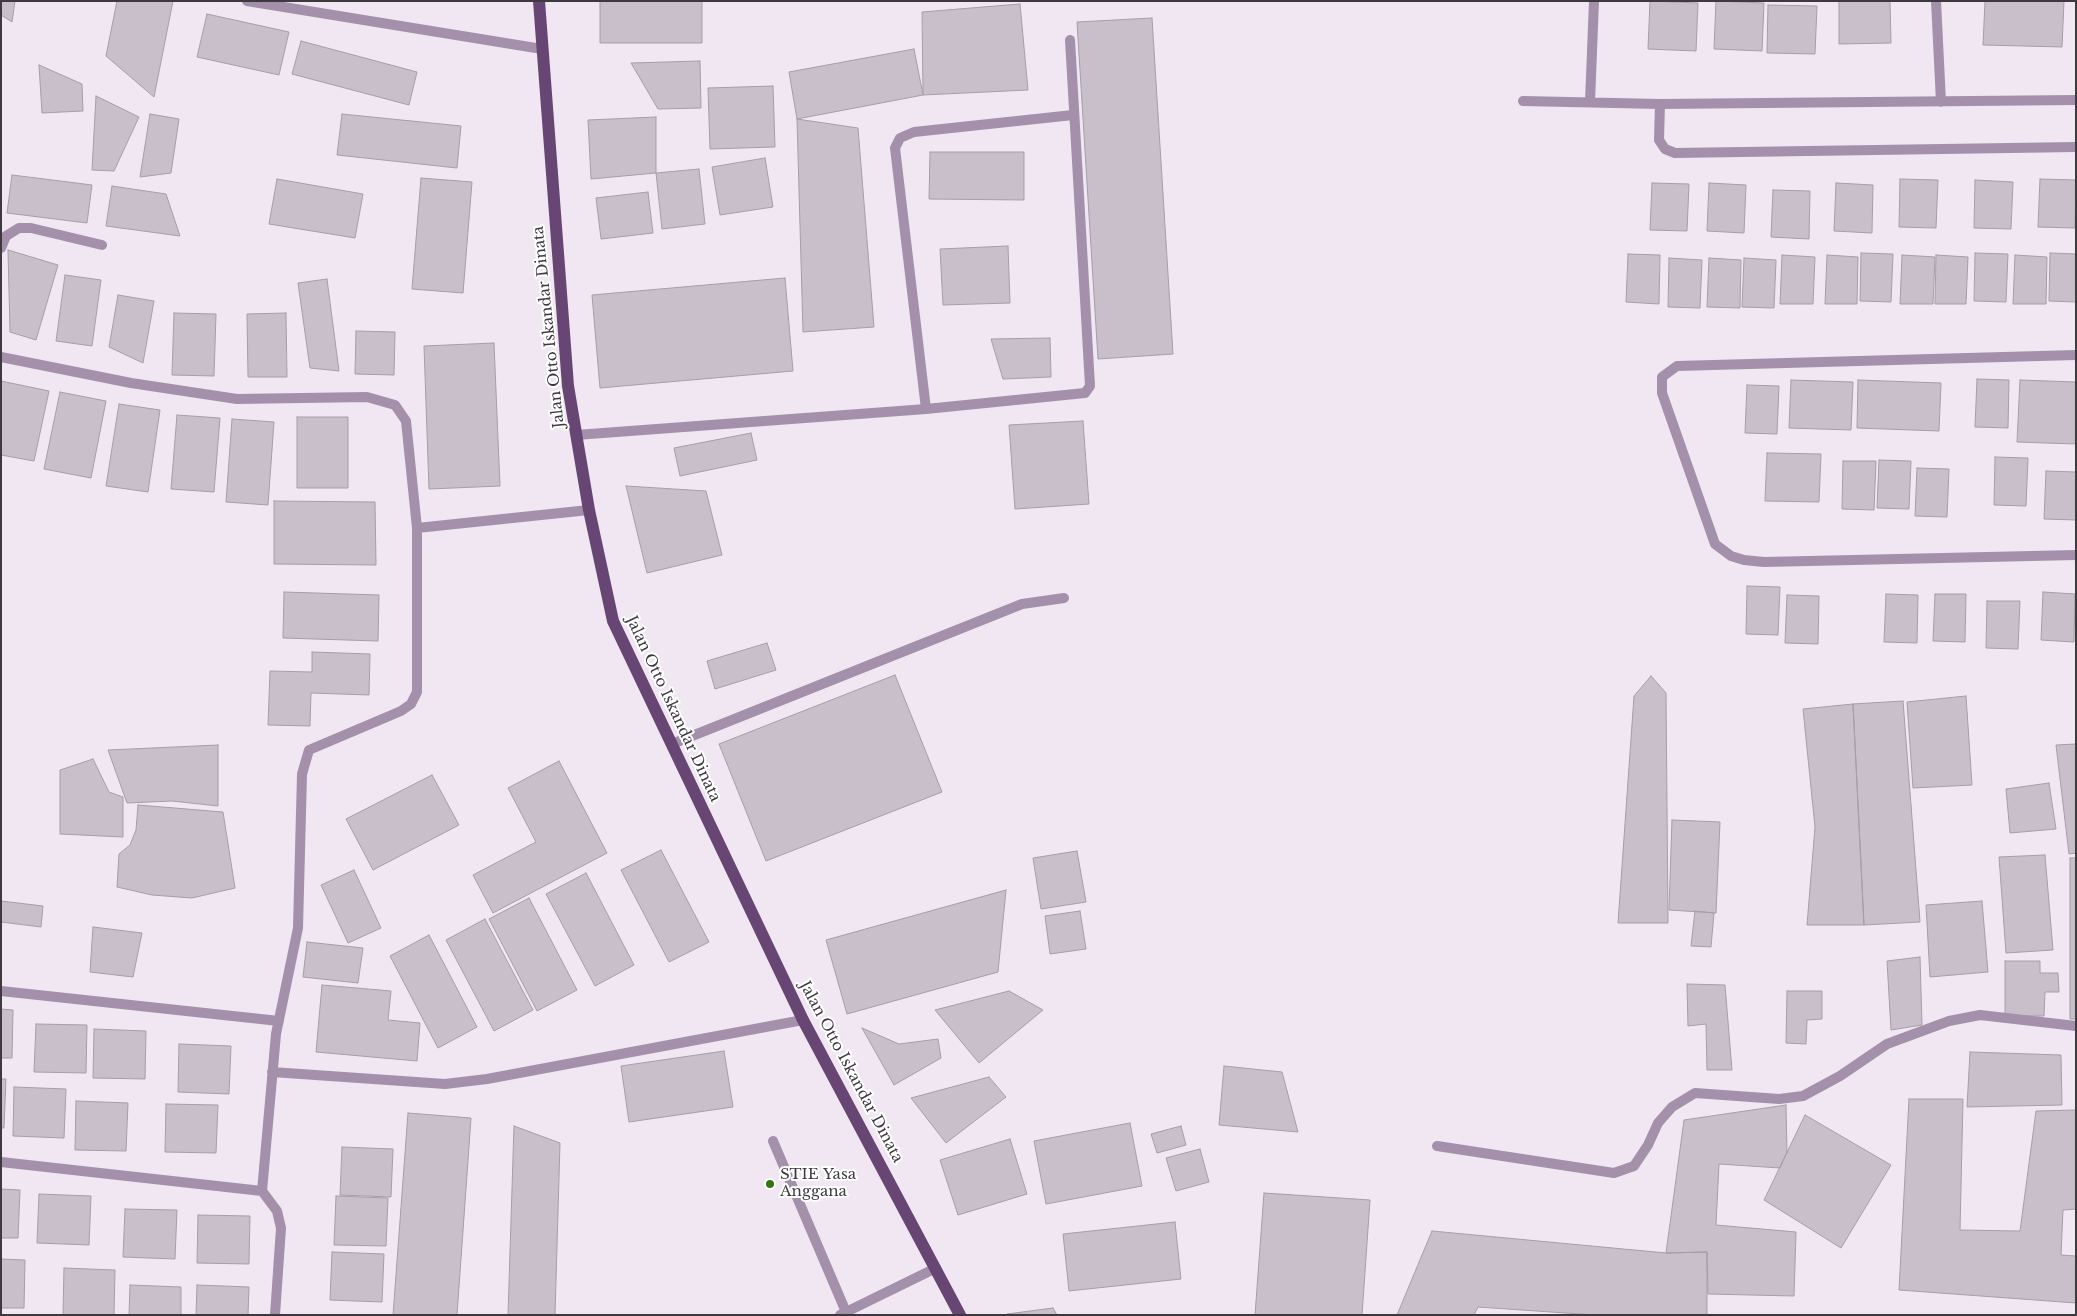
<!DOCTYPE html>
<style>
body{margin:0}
#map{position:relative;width:2077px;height:1316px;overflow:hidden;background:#f0e7f3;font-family:"Libre Baskerville",serif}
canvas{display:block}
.frame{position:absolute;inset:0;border:2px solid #3d393e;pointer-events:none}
</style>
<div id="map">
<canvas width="2077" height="1316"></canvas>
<div class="frame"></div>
</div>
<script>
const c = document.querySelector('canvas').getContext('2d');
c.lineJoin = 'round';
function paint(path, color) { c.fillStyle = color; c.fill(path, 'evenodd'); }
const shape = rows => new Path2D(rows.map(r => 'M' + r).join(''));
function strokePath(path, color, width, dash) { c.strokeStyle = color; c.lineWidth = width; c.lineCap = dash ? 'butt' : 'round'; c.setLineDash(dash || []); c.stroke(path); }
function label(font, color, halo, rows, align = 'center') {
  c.font = font + ' "Libre Baskerville",serif'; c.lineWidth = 4; c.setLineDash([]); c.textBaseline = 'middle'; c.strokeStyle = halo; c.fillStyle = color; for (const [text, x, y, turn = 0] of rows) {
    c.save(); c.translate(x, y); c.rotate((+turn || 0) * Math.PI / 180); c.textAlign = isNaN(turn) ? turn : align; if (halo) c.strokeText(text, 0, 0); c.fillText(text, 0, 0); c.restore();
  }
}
const building = shape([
 [1,1,15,1,12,22,1,15,1,1],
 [117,1,173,1,154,97,106,56,117,1],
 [600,1,702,1,702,43,600,43,600,1],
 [1650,1,1698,3,1696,51,1648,49,1650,1],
 [1716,1,1764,3,1762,51,1714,49,1716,1],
 [1839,1,1890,1,1891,43,1839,44,1839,1],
 [1985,1,2064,1,2062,47,1983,45,1985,1],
 [1020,4,1028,90,923,95,922,12,1020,4],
 [1768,5,1817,6,1815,54,1767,53,1768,5],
 [207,14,289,32,279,75,197,57,207,14],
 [1152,18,1173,354,1098,359,1077,22,1152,18],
 [301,41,417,72,409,105,292,74,301,41],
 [914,49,923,95,797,119,789,72,914,49],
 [700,61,701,108,658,109,631,63,700,61],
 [39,65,82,84,83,111,42,113,39,65],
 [773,86,775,147,710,149,708,88,773,86],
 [96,96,139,117,114,171,92,170,96,96],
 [150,114,179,119,171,173,140,177,150,114],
 [342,114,461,126,457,168,337,155,342,114],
 [656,117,656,173,591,179,588,120,656,117],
 [797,119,858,128,874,327,803,332,797,119],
 [930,152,1024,152,1024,200,929,199,930,152],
 [765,158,773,207,720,215,712,167,765,158],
 [699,169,705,224,662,229,656,173,699,169],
 [12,175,92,185,87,223,7,213,12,175],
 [421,178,472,182,463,293,412,289,421,178],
 [277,179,363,194,355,238,269,224,277,179],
 [1900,179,1938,180,1936,228,1899,227,1900,179],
 [2040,179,2076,180,2075,228,2038,227,2040,179],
 [1975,180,2013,182,2011,229,1974,228,1975,180],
 [1652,183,1689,184,1687,231,1650,230,1652,183],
 [1709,183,1746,185,1744,233,1707,231,1709,183],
 [1836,183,1873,185,1872,233,1834,231,1836,183],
 [112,186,166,194,180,236,106,226,112,186],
 [1773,190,1810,191,1809,239,1771,237,1773,190],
 [648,192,653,233,601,239,596,198,648,192],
 [1008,246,1010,303,943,305,940,249,1008,246],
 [8,250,58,265,36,340,10,332,8,250],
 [1861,253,1893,254,1891,302,1860,301,1861,253],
 [1975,253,2008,254,2006,302,1974,301,1975,253],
 [2050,253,2076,254,2076,302,2049,301,2050,253],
 [1628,254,1660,255,1659,304,1626,302,1628,254],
 [1782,255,1815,257,1813,304,1780,304,1782,255],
 [1827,255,1858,257,1857,304,1825,304,1827,255],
 [1902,255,1935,257,1933,304,1900,304,1902,255],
 [1936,255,1968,257,1966,304,1935,304,1936,255],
 [2015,255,2047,257,2046,304,2013,304,2015,255],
 [1669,258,1702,260,1700,308,1668,307,1669,258],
 [1709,258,1741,260,1740,308,1707,307,1709,258],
 [1744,258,1776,260,1774,308,1742,307,1744,258],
 [65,275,101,280,92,346,56,341,65,275],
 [785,278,793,371,600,388,592,295,785,278],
 [327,279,339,371,310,368,298,283,327,279],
 [118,295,154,301,143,363,109,347,118,295],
 [174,313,216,314,214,376,172,375,174,313],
 [286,313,287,377,248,377,247,314,286,313],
 [356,331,395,332,394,375,355,374,356,331],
 [1050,338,1051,377,1003,379,991,339,1050,338],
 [494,343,500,486,429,489,424,346,494,343],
 [1977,379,2009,380,2008,428,1975,427,1977,379],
 [1791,380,1853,382,1851,430,1789,428,1791,380],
 [1858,380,1941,383,1939,431,1857,428,1858,380],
 [2020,380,2076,382,2076,444,2017,442,2020,380],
 [1,381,49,391,34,461,1,455,1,381],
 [1747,385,1779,386,1777,434,1745,433,1747,385],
 [60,392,106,401,91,478,44,469,60,392],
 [119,404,160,410,148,492,106,486,119,404],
 [177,415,220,418,214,492,171,489,177,415],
 [297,417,348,417,348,488,297,488,297,417],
 [232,419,274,422,268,505,226,502,232,419],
 [1083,421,1089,504,1015,509,1009,425,1083,421],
 [751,433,757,460,680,476,674,448,751,433],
 [1767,453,1821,454,1819,502,1765,501,1767,453],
 [1995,457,2028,458,2026,506,1994,505,1995,457],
 [1879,460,1911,461,1909,509,1877,508,1879,460],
 [1843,461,1876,461,1874,510,1842,509,1843,461],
 [1917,468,1949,469,1947,517,1915,516,1917,468],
 [2046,471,2076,472,2076,520,2044,519,2046,471],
 [626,486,706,491,722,555,647,573,626,486],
 [274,501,375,502,376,565,274,564,274,501],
 [1747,586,1780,587,1778,635,1746,634,1747,586],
 [284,592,379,595,378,641,283,638,284,592],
 [2043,592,2075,594,2074,642,2041,640,2043,592],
 [1886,594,1918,595,1917,643,1884,642,1886,594],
 [1935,594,1966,594,1965,642,1933,641,1935,594],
 [1787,595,1819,596,1818,644,1785,643,1787,595],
 [1987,601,2020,601,2018,649,1986,648,1987,601],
 [767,643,776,670,715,689,707,661,767,643],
 [312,652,370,654,369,695,311,693,310,726,268,725,270,671,312,672,312,652],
 [895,675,942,792,766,861,719,744,895,675],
 [1651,676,1666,693,1668,923,1618,923,1634,696,1651,676],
 [1966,696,1972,785,1913,788,1907,702,1966,696],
 [1903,701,1920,922,1864,925,1853,704,1903,701],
 [1853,704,1864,925,1807,925,1815,827,1803,709,1853,704],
 [2076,744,2076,853,2069,854,2056,745,2076,744],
 [218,745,218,806,172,801,127,803,108,750,218,745],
 [93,759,109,792,123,797,123,837,60,834,60,770,93,759],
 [559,761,607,853,493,913,473,875,536,842,508,788,559,761],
 [432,775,459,825,373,870,346,819,432,775],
 [2049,783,2056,829,2010,833,2006,789,2049,783],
 [138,805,223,812,235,888,192,898,152,895,117,887,119,854,130,845,136,830,138,805],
 [1672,820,1720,822,1716,913,1669,910,1672,820],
 [661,850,709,942,669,962,621,870,661,850],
 [1077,851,1086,902,1041,909,1033,858,1077,851],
 [2045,855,2053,950,2006,953,1999,857,2045,855],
 [2070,858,2076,858,2076,1019,2070,1019,2070,858],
 [354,870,381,928,348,943,321,885,354,870],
 [586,873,634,965,595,986,546,894,586,873],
 [1006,890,998,972,847,1014,826,940,1006,890],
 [529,898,577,990,537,1011,489,919,529,898],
 [1,901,43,906,41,927,1,922,1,901],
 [1982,901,1988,972,1930,977,1926,905,1982,901],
 [1080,911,1086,949,1050,954,1045,916,1080,911],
 [1695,911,1714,913,1711,947,1691,946,1695,911],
 [485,919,533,1010,494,1031,446,940,485,919],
 [93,927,142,933,133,977,90,972,93,927],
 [429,935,477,1027,438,1048,390,956,429,935],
 [307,942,363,948,358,983,303,977,307,942],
 [1920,957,1922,1025,1891,1030,1887,961,1920,957],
 [2005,961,2040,961,2040,973,2058,973,2059,992,2045,992,2044,1016,2005,1016,2005,961],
 [1687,984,1725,985,1732,1070,1707,1070,1706,1024,1688,1026,1687,984],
 [322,985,391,991,388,1020,420,1023,417,1061,316,1052,322,985],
 [1009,991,1043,1010,979,1063,935,1010,1009,991],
 [1787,991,1822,991,1822,1019,1807,1020,1806,1044,1786,1043,1787,991],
 [1,1009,13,1010,12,1058,1,1058,1,1009],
 [36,1024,87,1025,86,1073,34,1072,36,1024],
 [862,1028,899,1044,938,1039,941,1058,894,1085,862,1028],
 [94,1029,146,1031,145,1079,93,1078,94,1029],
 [179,1044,231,1046,229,1094,178,1092,179,1044],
 [724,1051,733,1107,629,1122,621,1066,724,1051],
 [1970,1052,2061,1055,2062,1105,1967,1107,1970,1052],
 [1224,1066,1282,1072,1298,1132,1219,1125,1224,1066],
 [989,1077,1006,1097,946,1143,911,1098,989,1077],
 [1,1079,6,1079,4,1128,1,1128,1,1079],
 [14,1087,66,1089,64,1138,13,1136,14,1087],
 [1909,1099,1963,1099,1960,1230,2020,1231,2036,1111,2076,1110,2076,1303,1899,1290,1909,1099],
 [76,1101,128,1103,126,1151,75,1150,76,1101],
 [166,1104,218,1105,216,1153,165,1152,166,1104],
 [1786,1105,1787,1152,1780,1168,1719,1164,1716,1225,1796,1232,1794,1296,1708,1294,1707,1252,1666,1253,1684,1120,1786,1105],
 [408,1113,471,1118,457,1315,393,1315,408,1113],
 [1805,1115,1891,1165,1841,1248,1764,1200,1805,1115],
 [1130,1123,1142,1186,1046,1204,1034,1141,1130,1123],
 [514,1126,560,1143,555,1315,508,1315,514,1126],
 [1181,1126,1186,1145,1157,1153,1151,1134,1181,1126],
 [1010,1139,1027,1194,958,1215,940,1160,1010,1139],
 [342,1147,393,1149,391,1197,340,1195,342,1147],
 [1200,1149,1209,1182,1176,1191,1166,1158,1200,1149],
 [1,1189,20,1190,18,1238,1,1238,1,1189],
 [1264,1193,1370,1200,1362,1315,1255,1315,1264,1193],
 [39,1194,91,1196,89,1245,37,1243,39,1194],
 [336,1196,388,1198,386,1246,334,1245,336,1196],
 [125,1209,177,1210,175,1259,123,1257,125,1209],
 [2076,1209,2076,1256,2061,1255,2063,1210,2076,1209],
 [198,1215,250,1216,249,1264,197,1263,198,1215],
 [1175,1222,1181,1279,1069,1291,1063,1234,1175,1222],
 [1432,1231,1666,1253,1707,1252,1707,1315,1595,1315,1478,1307,1474,1315,1397,1315,1432,1231],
 [332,1252,384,1254,382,1302,330,1300,332,1252],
 [1,1259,25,1260,24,1308,1,1308,1,1259],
 [64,1268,115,1270,114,1315,63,1315,64,1268],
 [130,1285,181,1287,181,1315,129,1315,130,1285],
 [197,1285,249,1287,248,1315,196,1315,197,1285],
 [1053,1308,1057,1315,1007,1314,1053,1308]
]);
paint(building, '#c8bfcb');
strokePath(building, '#a59da8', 1);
strokePath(shape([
 [926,409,895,148,900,138,914,132,1073,115],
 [576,435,926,409,1085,393,1090,386,1070,40],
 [773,1141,846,1312],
 [840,1315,936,1268]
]), '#a490aa', 10);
strokePath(shape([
 [247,1,542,49],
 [1936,1,1941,102],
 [1523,101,1660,104,2076,100],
 [1590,102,1594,1],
 [1660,104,1659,140,1665,149,1675,153,2076,147],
 [1,248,6,236,19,228,31,228,102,245],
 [2076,355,1677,366,1662,377,1662,393,1715,544,1731,556,1744,560,1764,562,2076,555],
 [1,357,131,383,237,399,367,397,395,405,406,421,417,528],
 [672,744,1022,604,1064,598],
 [1,991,279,1021],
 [272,1072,445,1084,487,1079,803,1020],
 [1437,1146,1614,1173,1634,1166,1648,1145,1658,1123,1672,1107,1695,1093,1779,1099,1803,1096,1840,1076,1887,1044,1949,1021,1980,1015,2076,1026],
 [1,1162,262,1191],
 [275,1315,281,1228,277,1211,262,1191,276,1034,298,928,302,774,309,750,401,711,411,704,417,692,417,528,589,510]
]), '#a490aa', 10);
strokePath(shape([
 [539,1,568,386,589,510,613,621,803,1020,960,1315]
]), '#684673', 12);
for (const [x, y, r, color] of [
 [770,1184,5,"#357715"]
]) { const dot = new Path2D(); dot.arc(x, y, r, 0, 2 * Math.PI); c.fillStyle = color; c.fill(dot); strokePath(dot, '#fff', 2); }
label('15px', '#3d393e', '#fff', [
 ["Jalan Otto Iskandar Dinata",549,327,-96],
 ["Jalan Otto Iskandar Dinata",673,709,65],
 ["Jalan Otto Iskandar Dinata",851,1072,62]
]);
label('15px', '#3d393e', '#fff', [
 ["STIE Yasa",780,1175],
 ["Anggana",780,1192]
], 'left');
</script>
